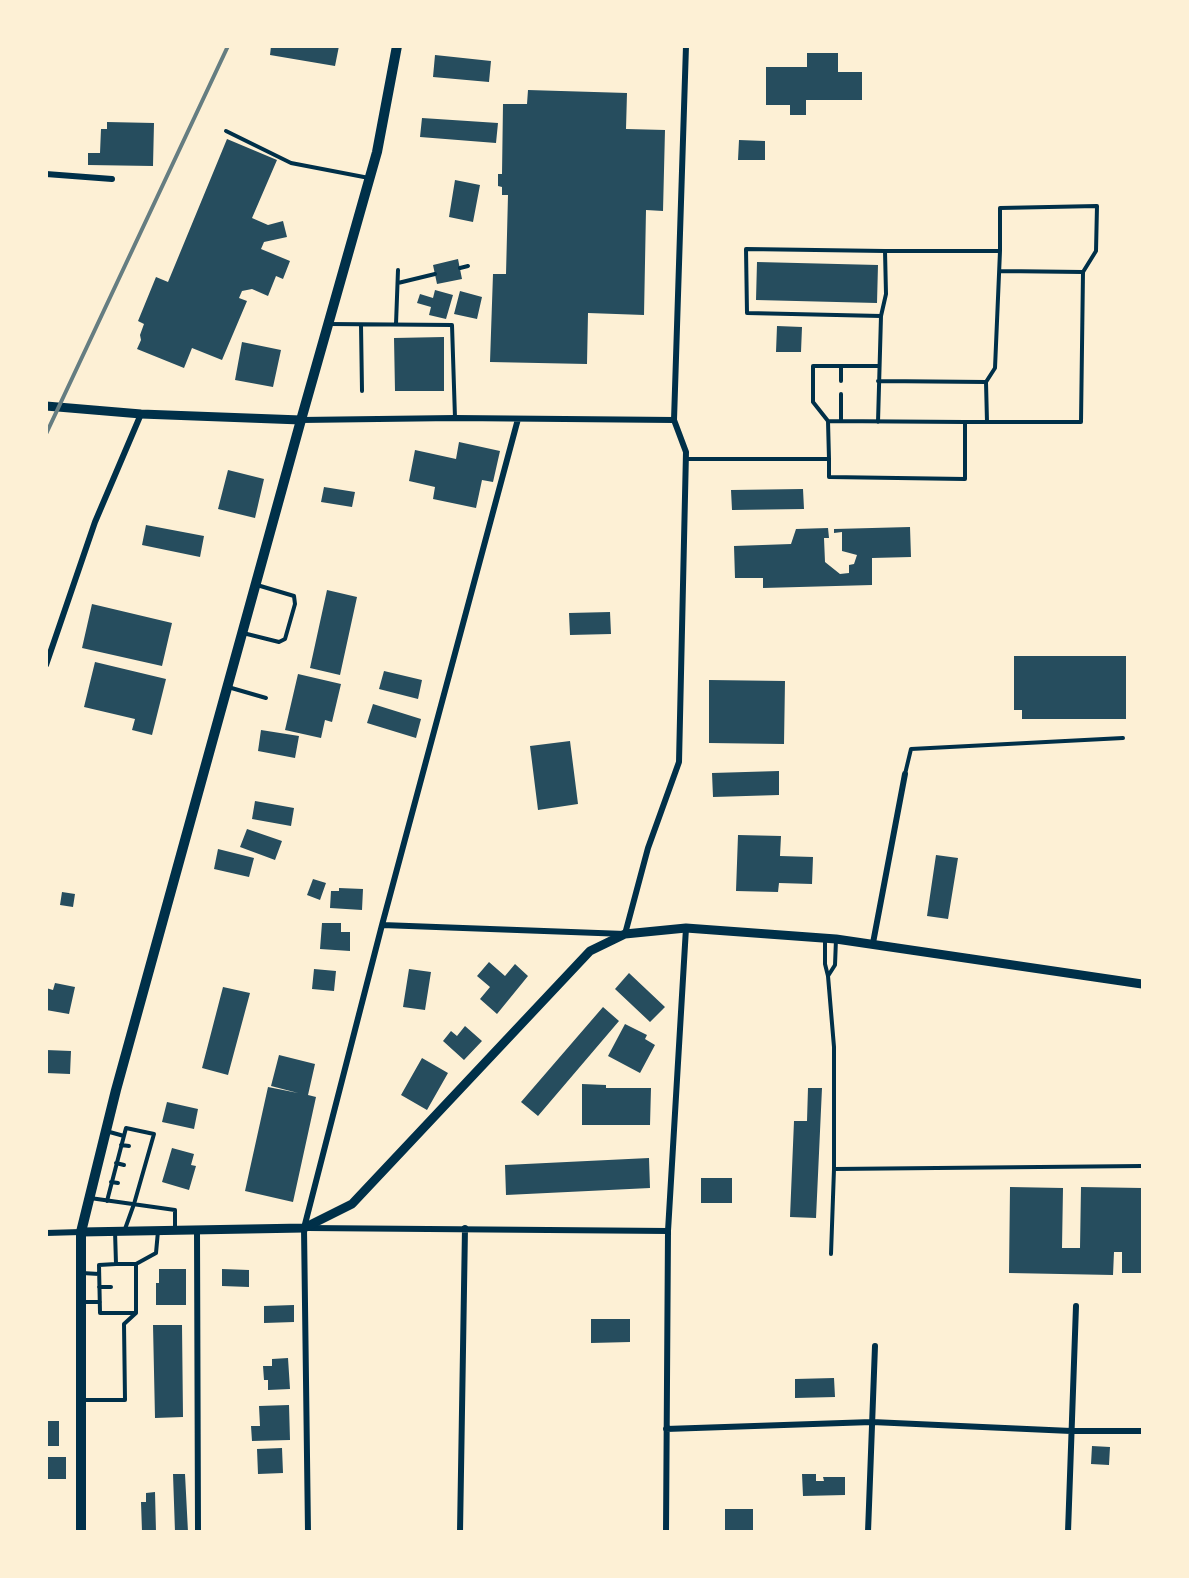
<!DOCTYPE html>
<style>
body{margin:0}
#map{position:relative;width:1189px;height:1578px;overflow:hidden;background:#fdf0d5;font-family:Helvetica,sans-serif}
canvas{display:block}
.frame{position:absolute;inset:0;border:48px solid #fdf0d5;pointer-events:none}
</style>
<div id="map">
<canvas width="1189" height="1578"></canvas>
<div class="frame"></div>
</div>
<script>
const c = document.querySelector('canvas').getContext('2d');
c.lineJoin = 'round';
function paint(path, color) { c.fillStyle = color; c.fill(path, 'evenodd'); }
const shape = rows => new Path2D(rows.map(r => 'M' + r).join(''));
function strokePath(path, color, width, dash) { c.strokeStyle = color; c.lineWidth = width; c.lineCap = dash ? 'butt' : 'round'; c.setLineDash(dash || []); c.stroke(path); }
paint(shape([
 [271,46,339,46,335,66,270,55],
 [807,53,838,53,838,72,862,72,862,100,806,100,806,115,790,115,790,105,766,105,766,67,807,67],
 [435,55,491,61,489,82,433,77],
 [528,90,627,93,626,129,665,130,663,211,646,210,644,315,588,313,587,364,490,362,493,274,506,274,508,195,502,195,502,187,498,186,498,174,502,174,503,104,527,104],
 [422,118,498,123,496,143,420,137],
 [107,122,154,123,153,166,88,165,88,153,100,153,101,129,107,129],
 [227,139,277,160,252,218,268,225,283,221,287,237,264,242,261,249,290,261,283,279,276,276,268,296,252,289,242,291,239,298,247,301,222,360,192,348,184,368,137,349,141,340,140,335,144,324,138,321,156,277,168,282],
 [739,140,765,141,765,160,738,160],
 [455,180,480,185,473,222,449,217],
 [458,259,462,279,437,284,433,265],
 [757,262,878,265,877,303,756,300],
 [435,290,453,295,446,319,429,315,431,307,417,303,420,294,433,298],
 [460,291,482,297,477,319,454,314],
 [777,326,802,327,801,352,776,352],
 [444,337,444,391,395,391,394,338],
 [242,342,281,350,273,387,235,380],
 [459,442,500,451,493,482,482,480,476,508,433,499,435,487,409,481,415,450,456,459],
 [228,470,264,479,255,518,218,509],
 [324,487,355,492,352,507,321,502],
 [803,489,804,509,732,510,731,490],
 [146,525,204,536,200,557,142,545],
 [910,527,911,557,872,558,872,585,763,588,763,578,735,578,734,546,791,544,796,529,828,528,829,538,824,538,825,562,840,574,849,573,849,565,854,564,857,555,842,551,842,532,834,533,834,529],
 [327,590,357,597,340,675,310,668],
 [92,604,172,623,162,666,82,648],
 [610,612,611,634,570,635,569,613],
 [1014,656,1126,656,1126,719,1022,719,1022,710,1014,710],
 [95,662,166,679,152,735,132,730,135,719,84,707],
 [384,671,422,680,418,699,379,689],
 [298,674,341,684,332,722,325,720,321,738,285,730],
 [709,680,785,681,784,744,709,743],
 [373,704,421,719,416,738,367,723],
 [261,730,299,736,295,758,258,751],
 [570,741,578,804,538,810,530,746],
 [779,771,779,795,713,797,712,773],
 [255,801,294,808,291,826,252,819],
 [247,829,282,841,275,860,240,847],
 [738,835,781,836,780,856,813,857,812,884,779,883,778,892,736,891],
 [218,849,254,858,249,877,214,869],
 [936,855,958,858,948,919,927,916],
 [313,879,326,883,320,900,307,895],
 [339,888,363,889,362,910,330,908,331,891,339,891],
 [62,892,75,894,73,907,60,905],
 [322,923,341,923,341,932,350,932,350,951,320,949],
 [489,962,505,976,515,964,528,976,497,1014,480,999,490,987,477,976],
 [314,969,336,971,334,991,312,989],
 [409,969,431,972,425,1010,403,1007],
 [629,973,665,1007,650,1022,615,989],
 [55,983,75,987,69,1014,46,1010,46,988,53,990],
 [223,987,250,993,228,1075,202,1068],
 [603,1007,619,1021,538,1116,521,1102],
 [625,1024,647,1035,645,1039,655,1045,640,1073,608,1056],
 [465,1026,482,1041,464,1060,443,1041,451,1031,457,1036],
 [46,1050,71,1051,70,1074,46,1073],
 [279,1055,315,1064,308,1095,316,1097,293,1202,245,1191,268,1087,298,1093,271,1086],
 [422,1058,448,1073,427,1110,401,1095],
 [582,1084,606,1085,606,1088,651,1088,650,1125,582,1125],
 [808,1088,822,1088,816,1218,790,1217,794,1121,807,1121],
 [167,1102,198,1109,194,1129,162,1122],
 [172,1148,194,1154,191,1165,196,1166,189,1190,162,1182],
 [649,1158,650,1188,506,1195,505,1165],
 [701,1178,732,1178,732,1203,701,1203],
 [1010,1187,1063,1188,1062,1248,1080,1248,1081,1187,1142,1188,1142,1273,1122,1273,1122,1252,1114,1252,1113,1275,1009,1273],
 [159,1269,186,1269,186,1305,156,1305,156,1283,159,1283],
 [222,1269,249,1270,249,1287,222,1286],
 [294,1305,294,1322,264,1323,264,1306],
 [591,1319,630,1319,630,1342,591,1343],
 [153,1325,182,1325,183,1417,155,1418],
 [288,1358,290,1389,268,1390,268,1380,264,1380,263,1366,272,1366,272,1359],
 [834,1378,835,1397,795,1398,795,1379],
 [289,1405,290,1440,252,1441,251,1426,260,1426,259,1406],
 [46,1421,59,1421,59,1446,46,1446],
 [1092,1446,1110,1447,1109,1465,1091,1464],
 [282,1448,283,1473,258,1474,257,1449],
 [46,1457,66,1457,66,1479,46,1479],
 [173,1474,185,1474,188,1532,175,1532],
 [802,1474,816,1474,816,1481,824,1481,823,1477,845,1477,845,1495,803,1496],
 [155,1492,156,1532,142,1532,141,1502,146,1502,146,1493],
 [725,1509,753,1509,753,1532,725,1532]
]), '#264d5e');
strokePath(shape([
 [226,131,291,163,369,178],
 [1000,251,1000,208,1097,206,1096,251,1083,272],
 [460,268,468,266],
 [398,283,435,274],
 [329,324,452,325,455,418],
 [396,324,398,270],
 [361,325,362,391],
 [841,381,841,366],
 [878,381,986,382,995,368,1000,251,885,251],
 [986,382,987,422],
 [828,421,813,402,813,366,879,366],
 [841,421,841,394],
 [878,422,881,316,886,294,885,251,746,249,747,313,881,316],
 [965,422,1081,422,1083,272,1000,271],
 [686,459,829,459,828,421,965,422,965,479,829,477,829,459],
 [243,633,279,642,285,639,295,604,294,596,257,585],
 [228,687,266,698],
 [905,774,911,749,1123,738],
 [825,939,825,964,828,976,835,965,836,939],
 [828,976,834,1047,834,1169],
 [106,1131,124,1136],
 [121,1145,129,1146],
 [116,1163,124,1165],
 [111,1182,118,1183],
 [90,1198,175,1210,175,1230],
 [107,1201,126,1128,154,1134,134,1204,125,1229],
 [115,1231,116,1264,99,1265,100,1313,136,1313,136,1264,116,1264],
 [831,1254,834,1169,1142,1166],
 [136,1264,156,1253,158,1231],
 [82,1273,99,1274],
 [99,1287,111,1287],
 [82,1302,100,1302],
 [83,1400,125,1400,124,1324,136,1313]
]), '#003049', 4);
strokePath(shape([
 [46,174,112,179],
 [301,420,455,418,674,420],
 [46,665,95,522,141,414],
 [382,925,625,934,648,848,679,762,686,452,674,420,686,46],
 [873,943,905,774],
 [308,1228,668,1231],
 [197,1230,198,1532],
 [46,1233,81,1232],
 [666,1429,872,1422,1071,1431,1142,1431],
 [308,1532,304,1228,382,925,518,419],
 [460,1532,465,1228],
 [666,1532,668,1231,686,928],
 [868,1532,875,1346],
 [1068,1532,1076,1306]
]), '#003049', 6);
strokePath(shape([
 [46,406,141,414,301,420],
 [81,1232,304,1228,352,1204,590,951,625,934,686,928,836,939,1142,984]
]), '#003049', 9);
strokePath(shape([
 [81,1532,81,1232,116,1090,301,420,377,152,397,46]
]), '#003049', 10);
strokePath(shape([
 [46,434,228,46]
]), '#657d81', 4);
</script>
